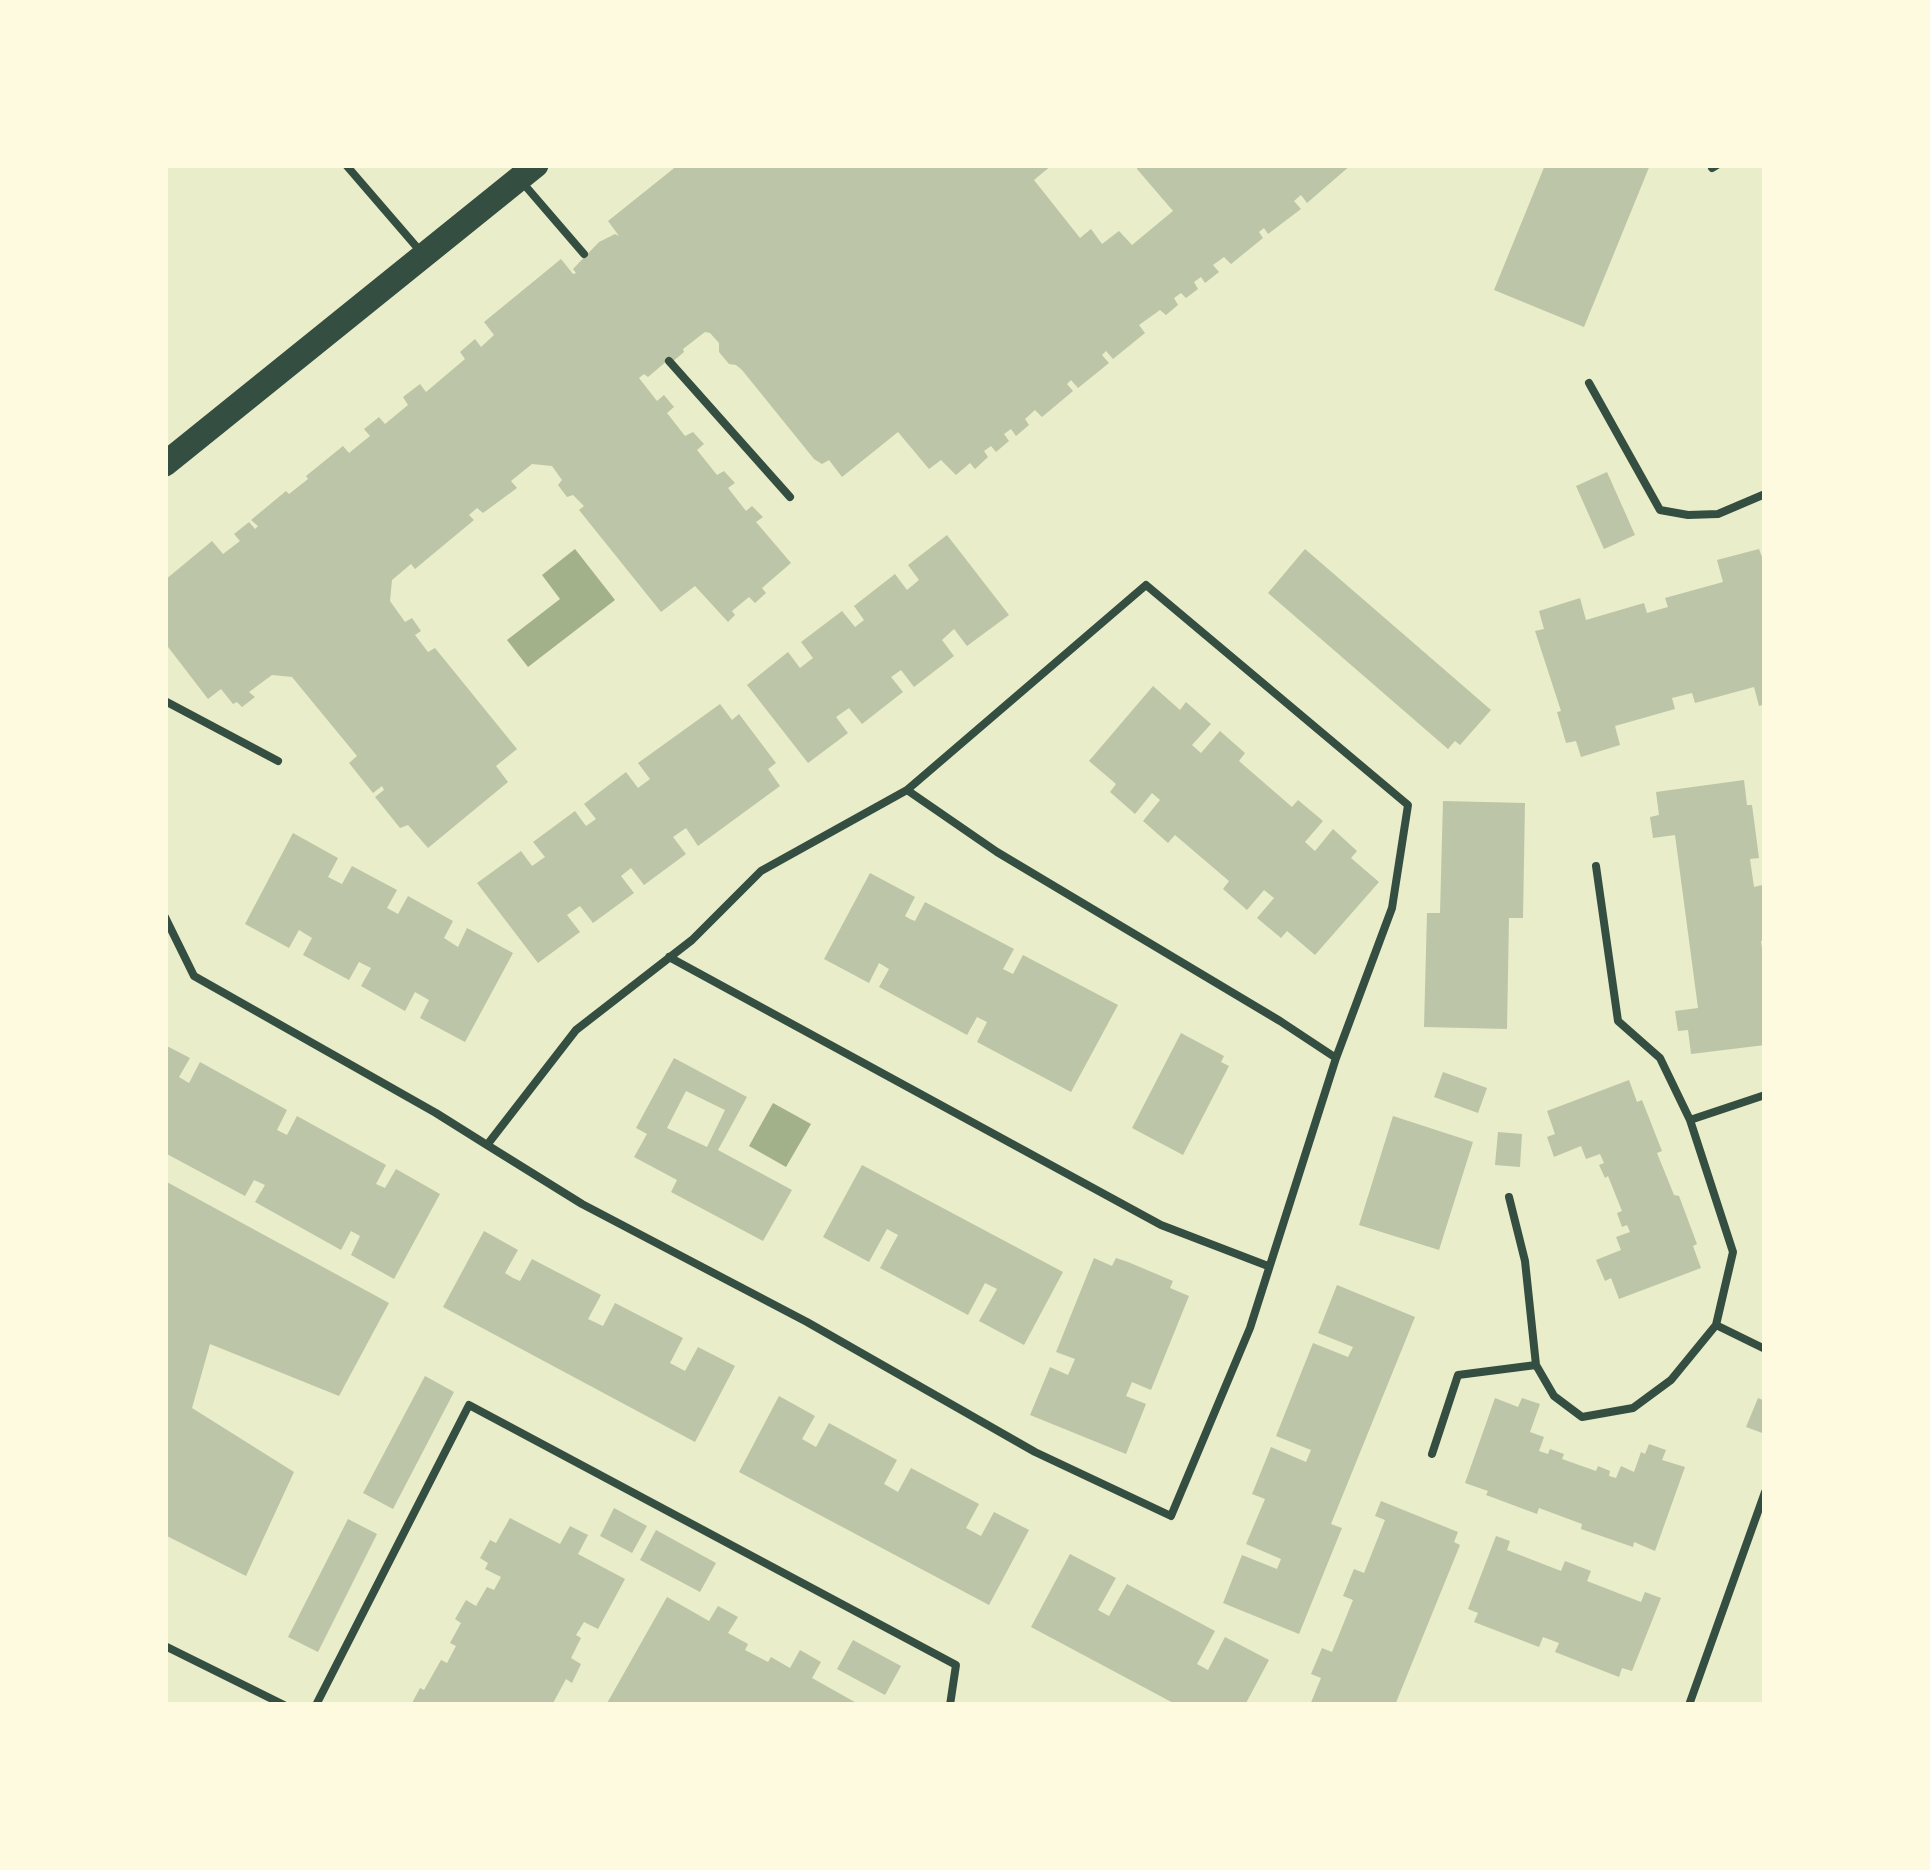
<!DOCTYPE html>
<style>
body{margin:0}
#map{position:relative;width:1930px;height:1870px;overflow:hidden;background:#e9edc9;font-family:"PT Sans",sans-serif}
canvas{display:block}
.frame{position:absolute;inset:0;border:168px solid #fefae0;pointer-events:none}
</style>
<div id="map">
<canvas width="1930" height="1870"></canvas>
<div class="frame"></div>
</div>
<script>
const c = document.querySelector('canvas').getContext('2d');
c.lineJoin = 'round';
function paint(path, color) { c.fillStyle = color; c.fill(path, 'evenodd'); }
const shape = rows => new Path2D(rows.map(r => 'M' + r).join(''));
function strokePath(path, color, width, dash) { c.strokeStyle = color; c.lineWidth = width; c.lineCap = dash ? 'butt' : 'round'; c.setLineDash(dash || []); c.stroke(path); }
paint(shape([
 [575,549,615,600,528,667,507,640,560,599,542,575],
 [773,1103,811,1124,786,1167,749,1146]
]), '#a3b18a');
paint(shape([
 [678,165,1052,165,1034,180,1080,238,1091,229,1102,244,1119,231,1132,245,1173,211,1137,169,1137,165,1351,165,1307,203,1301,195,1294,201,1301,209,1268,234,1264,228,1259,232,1263,238,1231,264,1224,257,1213,265,1219,272,1205,283,1201,277,1194,282,1198,289,1186,298,1181,293,1174,298,1178,305,1166,315,1160,310,1139,325,1145,333,1113,359,1106,351,1102,355,1109,363,1078,388,1071,380,1067,384,1073,391,1042,417,1035,410,1025,419,1029,425,1016,436,1011,429,1004,434,1009,441,996,452,991,446,984,451,988,457,975,469,970,463,956,475,941,460,929,469,898,432,842,477,829,460,822,464,814,459,742,370,736,365,729,364,719,352,719,343,710,333,705,332,683,349,684,352,671,363,668,360,648,377,644,374,639,378,657,401,664,395,674,407,667,413,685,436,693,432,704,444,697,450,717,475,724,471,735,483,728,488,746,511,752,506,763,517,756,522,791,563,762,588,766,593,755,603,749,597,732,611,735,615,728,622,695,586,661,612,579,510,584,506,573,495,567,497,558,485,562,480,552,466,532,464,511,481,517,488,483,513,477,508,469,515,474,520,415,569,411,564,392,580,390,601,405,622,412,618,421,631,415,635,428,652,435,648,517,749,496,766,508,782,428,848,408,825,400,828,375,797,384,790,382,786,373,793,349,763,357,756,292,677,272,675,249,692,255,697,242,707,237,702,233,704,221,689,208,699,165,643,165,580,212,541,223,554,240,541,234,534,249,522,255,529,258,526,251,520,286,491,289,494,308,479,306,476,343,446,349,453,370,436,364,429,379,417,385,424,408,405,403,397,420,384,426,392,465,359,460,352,475,339,481,347,494,335,484,322,561,259,573,274,576,273,573,269,599,242,615,234,619,236,608,221],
 [1545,165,1650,165,1584,327,1494,290],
 [1607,472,1635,535,1604,549,1576,486],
 [947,535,1009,615,967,646,954,629,942,640,954,656,914,687,901,670,891,677,903,692,862,724,849,708,836,717,848,733,808,763,747,685,788,652,800,668,813,658,801,642,842,611,855,627,864,620,854,606,895,574,907,590,919,580,908,565],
 [1305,549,1491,710,1460,745,1455,741,1448,749,1268,593],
 [1759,549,1765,565,1765,704,1759,706,1754,687,1695,703,1692,693,1672,698,1675,709,1615,726,1620,745,1581,757,1576,741,1566,743,1557,712,1561,711,1535,631,1544,629,1539,611,1580,598,1586,620,1644,603,1647,613,1668,607,1665,598,1723,582,1717,560],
 [1153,686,1180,710,1186,702,1211,724,1192,745,1201,753,1220,731,1245,753,1239,761,1292,807,1298,800,1323,821,1305,842,1315,851,1333,829,1357,851,1351,858,1379,882,1315,955,1287,931,1281,938,1257,918,1274,898,1264,890,1247,910,1223,889,1229,881,1175,835,1168,843,1143,821,1160,800,1152,793,1135,814,1110,792,1116,784,1089,761],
 [720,704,732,720,739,714,776,763,768,769,780,786,698,846,686,828,673,837,686,854,644,885,631,868,621,876,634,893,593,923,580,906,567,915,580,932,538,963,477,883,521,851,532,866,545,857,533,842,575,811,586,826,596,819,584,804,626,772,638,788,650,779,638,763],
 [1744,780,1747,805,1752,805,1759,858,1750,859,1754,887,1762,885,1765,912,1765,940,1761,941,1765,969,1765,1045,1691,1054,1688,1030,1678,1031,1675,1011,1698,1008,1675,835,1653,838,1650,817,1659,815,1656,792],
 [1443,801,1525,803,1523,918,1509,918,1507,1029,1424,1027,1427,913,1440,913],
 [293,833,338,858,328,877,342,884,352,866,397,890,387,908,398,914,408,896,453,921,444,938,458,947,467,928,513,953,465,1042,420,1018,429,1000,415,992,405,1011,361,986,371,968,359,962,349,980,303,955,312,938,299,930,289,948,245,924],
 [870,873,915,897,905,916,910,919,915,921,925,902,1014,949,1003,969,1013,974,1023,955,1118,1005,1071,1092,977,1042,987,1022,977,1017,967,1035,879,987,889,969,879,963,869,983,824,959],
 [1181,1033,1224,1056,1221,1062,1229,1066,1183,1155,1132,1128],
 [165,1045,190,1058,179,1077,189,1083,200,1062,287,1110,277,1130,287,1135,297,1116,386,1165,376,1184,385,1188,396,1169,440,1194,394,1279,351,1255,360,1236,351,1231,341,1250,255,1202,265,1185,254,1180,245,1196,165,1153],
 [674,1058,747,1097,718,1150,792,1190,763,1241,671,1192,677,1180,634,1157,647,1134,636,1128],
 [686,1091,725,1110,707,1147,667,1128],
 [1443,1072,1487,1088,1478,1113,1434,1097],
 [1629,1080,1637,1102,1642,1100,1662,1151,1657,1153,1674,1195,1679,1196,1697,1244,1693,1246,1701,1268,1619,1299,1611,1278,1605,1281,1596,1260,1621,1250,1616,1237,1630,1232,1627,1225,1622,1227,1617,1213,1622,1211,1608,1176,1605,1178,1599,1165,1604,1163,1600,1154,1586,1159,1581,1146,1554,1157,1547,1137,1555,1134,1547,1111],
 [1393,1116,1473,1142,1439,1250,1359,1225],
 [1498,1132,1522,1134,1520,1167,1495,1165],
 [862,1165,1063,1272,1024,1345,979,1321,997,1289,985,1283,968,1315,880,1268,898,1235,887,1229,869,1262,823,1237],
 [165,1181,389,1303,339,1396,210,1344,192,1408,294,1472,246,1576,165,1535],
 [484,1231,518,1250,505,1273,513,1278,520,1281,532,1259,601,1295,588,1319,603,1326,615,1303,683,1338,670,1363,685,1371,698,1347,735,1366,695,1442,443,1307],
 [1094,1258,1112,1266,1116,1258,1128,1262,1173,1281,1170,1288,1189,1296,1151,1390,1132,1382,1126,1396,1146,1404,1126,1454,1030,1415,1050,1367,1068,1375,1075,1359,1056,1352],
 [1337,1285,1415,1317,1331,1524,1342,1528,1299,1634,1223,1603,1242,1555,1277,1569,1281,1559,1246,1544,1265,1499,1252,1494,1271,1447,1306,1462,1311,1450,1276,1436,1313,1343,1348,1357,1353,1347,1318,1333],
 [425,1376,454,1392,393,1509,363,1493],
 [779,1396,815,1416,802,1439,816,1447,829,1423,897,1460,884,1484,898,1492,911,1468,979,1504,966,1528,981,1536,994,1512,1029,1530,989,1605,739,1472],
 [1495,1398,1518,1407,1522,1398,1540,1404,1530,1432,1544,1437,1539,1451,1548,1454,1550,1449,1564,1454,1562,1459,1596,1471,1598,1466,1610,1471,1609,1476,1616,1478,1621,1466,1634,1472,1641,1452,1645,1454,1649,1444,1666,1450,1662,1460,1685,1467,1655,1551,1634,1542,1633,1547,1581,1529,1582,1524,1539,1508,1537,1514,1486,1495,1488,1491,1465,1483],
 [1758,1398,1765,1401,1765,1434,1746,1427],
 [1381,1501,1458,1532,1454,1542,1460,1545,1395,1705,1310,1705,1321,1678,1311,1674,1322,1648,1332,1652,1353,1600,1343,1596,1354,1569,1364,1573,1385,1520,1375,1516],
 [614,1508,647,1526,632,1553,600,1536],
 [510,1518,560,1544,570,1526,588,1535,578,1554,625,1579,598,1629,584,1622,576,1635,581,1638,571,1658,581,1664,572,1683,566,1679,552,1705,411,1705,420,1688,424,1690,441,1660,447,1663,456,1646,450,1643,461,1623,455,1619,466,1600,476,1606,487,1587,494,1590,501,1577,485,1569,488,1563,480,1558,490,1540,496,1543],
 [348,1519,377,1534,318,1652,288,1637],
 [656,1530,716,1563,700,1592,640,1560],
 [1496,1536,1510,1541,1507,1550,1561,1571,1565,1561,1591,1571,1587,1581,1641,1602,1645,1592,1661,1598,1632,1671,1622,1668,1619,1677,1555,1652,1559,1643,1543,1637,1539,1647,1474,1622,1478,1613,1468,1609],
 [1070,1554,1116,1578,1098,1610,1109,1616,1127,1584,1215,1631,1197,1664,1208,1670,1225,1637,1269,1660,1245,1705,1177,1705,1031,1627],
 [667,1597,709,1621,718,1606,738,1617,728,1633,748,1644,745,1650,768,1662,771,1657,790,1668,800,1650,821,1662,812,1678,860,1705,606,1705],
 [853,1640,901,1666,885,1695,837,1669]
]), '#bcc5a7');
strokePath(shape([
 [346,165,421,252],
 [1712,168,1717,165],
 [522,182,584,254],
 [669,361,790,497],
 [1589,383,1660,510,1688,515,1718,514,1765,494],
 [165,701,278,761],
 [907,790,997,852,1280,1021,1336,1058],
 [1596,866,1618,1021,1660,1058,1690,1120,1733,1252,1716,1325,1765,1349],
 [165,917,194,976,436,1113,487,1145,582,1204,807,1322,1035,1452,1171,1516,1250,1328,1336,1058,1392,908,1408,805,1146,585,907,790,761,871,692,940,576,1030,487,1145],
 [669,957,1161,1225,1268,1266],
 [1690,1120,1765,1095],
 [1509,1197,1525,1261,1536,1365,1554,1396,1582,1417,1633,1408,1671,1380,1716,1325],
 [1432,1454,1458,1375,1536,1365],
 [165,1646,284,1705],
 [316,1705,469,1405,956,1665,950,1705],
 [1689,1705,1765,1492]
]), '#344e41', 8);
strokePath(shape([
 [165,464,536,165]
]), '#344e41', 25);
</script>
